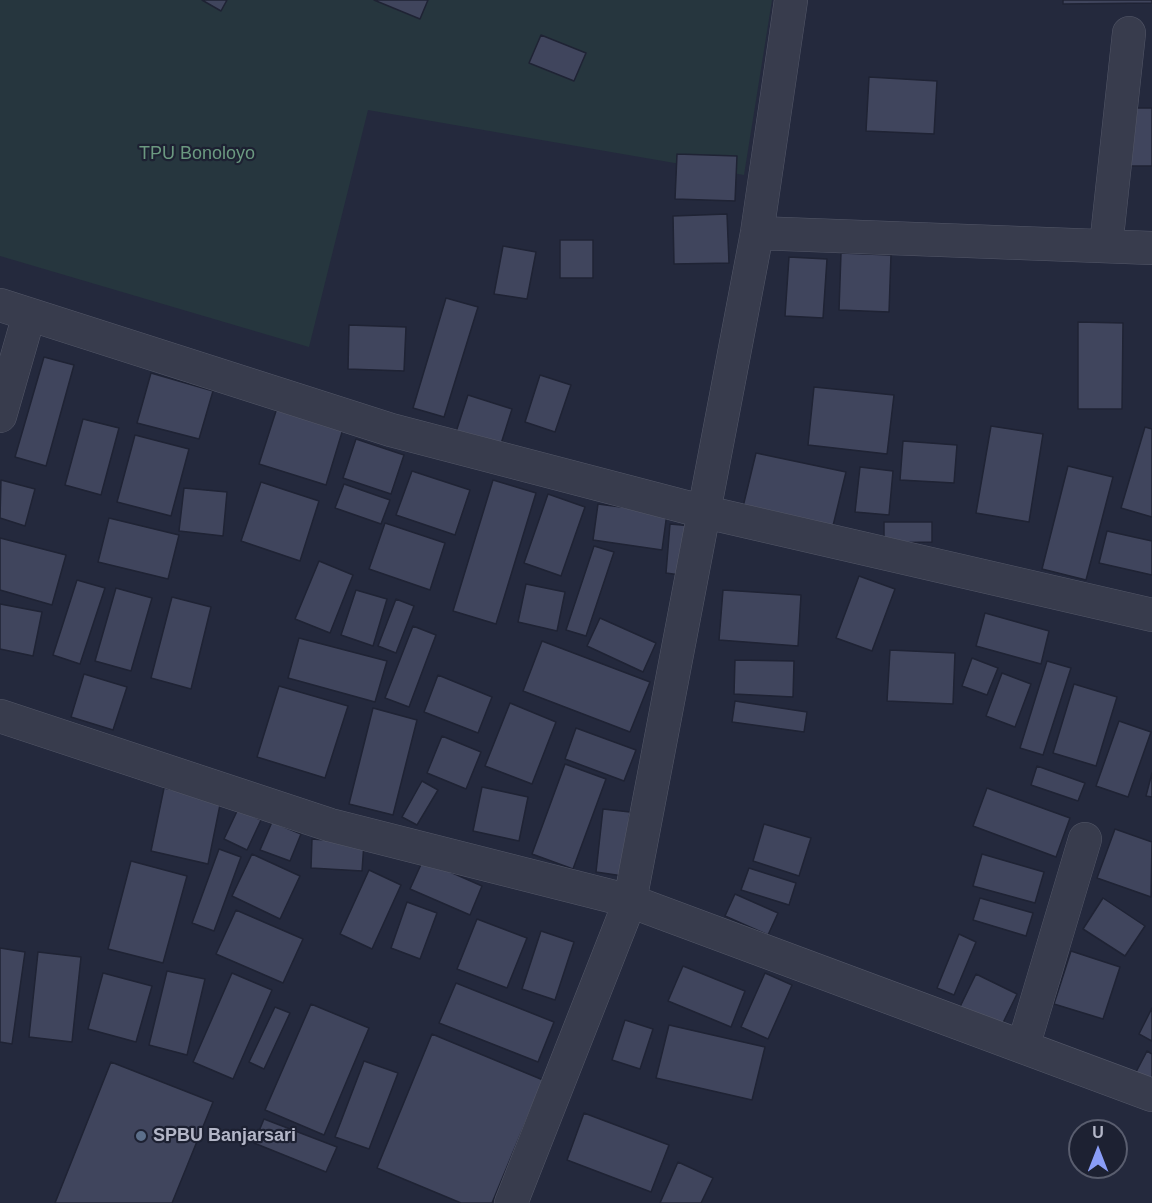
<!DOCTYPE html>
<style>
body{margin:0}
#map{position:relative;width:1152px;height:1203px;overflow:hidden;background:#24293d;font-family:Arial,sans-serif}
canvas{display:block}
.north{position:absolute;left:1068px;top:1119px;width:60px;height:60px;box-sizing:border-box;background:#1d2132;border:2px solid #595d6e;border-radius:50%;rotate:0deg;font-size:16px;font-weight:700;line-height:24px;text-align:center;color:#b4b7c8}
.north::after{content:'';display:block;margin:auto;width:21px;height:27px;background:#8a9df7;clip-path:polygon(50% 0,100% 100%,50% 72%,0 100%)}
</style>
<div id="map">
<canvas width="1152" height="1203"></canvas>
<div class="north">U</div>
</div>
<script>
const c = document.querySelector('canvas').getContext('2d');
c.lineJoin = 'round';
function paint(path, color) { c.fillStyle = color; c.fill(path, 'evenodd'); }
const shape = rows => new Path2D(rows.map(r => 'M' + r).join(''));
function strokePath(path, color, width, dash) { c.strokeStyle = color; c.lineWidth = width; c.lineCap = dash ? 'butt' : 'round'; c.setLineDash(dash || []); c.stroke(path); }
function label(font, color, halo, rows, align = 'center') {
  c.font = font + ' Arial,sans-serif'; c.lineWidth = 4.5; c.setLineDash([]); c.textBaseline = 'middle'; c.strokeStyle = halo; c.fillStyle = color; for (const [text, x, y, turn = 0] of rows) {
    c.save(); c.translate(x, y); c.rotate((+turn || 0) * Math.PI / 180); c.textAlign = isNaN(turn) ? turn : align; if (halo) c.strokeText(text, 0, 0); c.fillText(text, 0, 0); c.restore();
  }
}
paint(shape([
 [0,0,772,0,744,175,368,110,309,347,0,256]
]), '#26363e');
const building = shape([
 [202,0,227,0,221,11,202,0],
 [374,0,428,0,420,19,374,0],
 [1063,0,1152,0,1152,3,1063,4,1063,0],
 [541,35,586,53,574,81,529,63,541,35],
 [869,77,937,81,934,134,866,131,869,77],
 [1125,108,1152,108,1152,166,1125,166,1125,108],
 [677,154,737,156,735,201,675,199,677,154],
 [727,214,729,263,674,264,673,216,727,214],
 [560,240,593,240,593,278,560,278,560,240],
 [503,246,536,252,527,299,494,294,503,246],
 [841,253,891,255,889,312,839,310,841,253],
 [789,257,827,259,823,318,785,316,789,257],
 [446,298,478,307,444,417,413,408,446,298],
 [1078,322,1123,323,1122,409,1078,409,1078,322],
 [349,325,406,327,404,371,348,369,349,325],
 [44,357,74,365,46,466,15,457,44,357],
 [151,373,213,391,199,439,137,423,151,373],
 [540,375,571,385,555,432,525,422,540,375],
 [814,387,894,395,887,454,808,445,814,387],
 [468,395,512,409,500,447,456,432,468,395],
 [277,408,343,429,326,485,259,464,277,408],
 [83,419,119,428,101,495,65,485,83,419],
 [991,426,1043,434,1029,522,976,513,991,426],
 [1145,427,1152,429,1152,517,1121,508,1145,427],
 [135,435,189,449,171,516,117,502,135,435],
 [356,439,404,455,391,494,343,478,356,439],
 [903,441,957,445,954,483,900,480,903,441],
 [756,453,846,472,832,530,742,511,756,453],
 [1068,466,1113,477,1086,580,1042,569,1068,466],
 [860,467,893,471,889,515,855,512,860,467],
 [412,471,470,490,455,535,396,515,412,471],
 [1,480,35,489,25,526,0,518,1,480],
 [493,480,536,493,496,624,453,611,493,480],
 [261,482,319,501,300,561,241,541,261,482],
 [344,484,390,500,381,524,335,508,344,484],
 [184,488,227,492,223,536,179,531,184,488],
 [548,494,585,507,561,576,524,563,548,494],
 [598,504,667,513,662,550,593,540,598,504],
 [109,518,179,535,168,579,98,562,109,518],
 [884,522,932,522,932,542,884,543,884,522],
 [385,523,445,543,430,590,369,569,385,523],
 [670,524,692,526,687,576,666,573,670,524],
 [1107,531,1152,541,1152,575,1099,563,1107,531],
 [0,538,66,555,52,605,0,590,0,538],
 [594,546,614,552,586,636,566,630,594,546],
 [319,561,353,575,330,633,295,619,319,561],
 [859,576,895,589,872,651,836,638,859,576],
 [77,580,105,588,80,664,53,655,77,580],
 [526,584,565,592,557,631,518,622,526,584],
 [116,588,152,598,131,671,95,661,116,588],
 [356,590,387,599,373,646,341,635,356,590],
 [723,590,801,595,798,646,719,640,723,590],
 [172,597,211,607,191,689,151,678,172,597],
 [396,599,414,606,396,653,378,646,396,599],
 [0,604,42,612,33,656,0,649,0,604],
 [985,613,1049,631,1041,664,976,646,985,613],
 [600,618,656,643,643,672,587,646,600,618],
 [413,626,436,635,409,707,385,698,413,626],
 [299,638,387,661,375,702,288,678,299,638],
 [542,641,650,682,630,732,523,691,542,641],
 [890,650,955,653,953,704,887,701,890,650],
 [972,658,998,668,987,695,962,686,972,658],
 [735,660,794,661,793,697,734,694,735,660],
 [1047,661,1071,668,1043,755,1020,748,1047,661],
 [1002,673,1031,684,1015,727,986,716,1002,673],
 [84,674,127,687,113,730,71,717,84,674],
 [438,675,492,697,478,733,424,712,438,675],
 [1074,684,1117,697,1096,766,1053,753,1074,684],
 [279,686,348,706,325,778,257,757,279,686],
 [735,701,807,712,804,732,732,722,735,701],
 [510,703,556,722,532,784,485,766,510,703],
 [373,708,417,720,393,815,349,804,373,708],
 [1119,721,1151,732,1128,797,1096,786,1119,721],
 [576,728,636,750,624,781,565,759,576,728],
 [442,736,481,752,466,789,427,773,442,736],
 [565,764,606,779,573,869,532,854,565,764],
 [1037,766,1085,783,1078,801,1031,785,1037,766],
 [1152,773,1152,797,1146,796,1152,773],
 [422,781,438,790,417,825,402,817,422,781],
 [482,787,528,797,519,841,473,831,482,787],
 [164,788,221,800,208,864,151,851,164,788],
 [987,788,1070,818,1056,857,973,826,987,788],
 [238,809,261,820,247,850,224,839,238,809],
 [603,809,630,812,623,876,596,872,603,809],
 [272,822,301,834,290,861,260,850,272,822],
 [764,824,811,838,799,876,753,861,764,824],
 [1115,829,1152,842,1151,897,1097,878,1115,829],
 [312,839,364,843,362,871,311,868,312,839],
 [219,849,241,857,214,931,192,923,219,849],
 [252,854,300,876,280,919,232,896,252,854],
 [982,854,1044,872,1035,903,973,886,982,854],
 [423,860,482,886,470,915,410,889,423,860],
 [131,861,187,876,163,963,108,949,131,861],
 [749,868,796,883,789,905,741,890,749,868],
 [369,870,401,885,372,949,340,934,369,870],
 [735,894,778,913,768,935,725,916,735,894],
 [980,898,1033,913,1026,936,973,920,980,898],
 [1103,898,1145,926,1125,956,1083,929,1103,898],
 [407,902,437,913,420,959,391,948,407,902],
 [236,910,303,939,283,983,216,954,236,910],
 [477,919,527,938,507,988,457,969,477,919],
 [541,931,574,942,555,1000,522,989,541,931],
 [959,934,976,942,954,995,937,988,959,934],
 [0,948,25,952,12,1044,0,1042,0,948],
 [1071,951,1120,967,1103,1019,1054,1004,1071,951],
 [38,952,81,957,72,1042,29,1037,38,952],
 [683,966,745,991,731,1027,668,1001,683,966],
 [167,971,205,979,187,1055,149,1045,167,971],
 [103,973,152,986,136,1042,88,1029,103,973],
 [232,973,272,990,233,1079,193,1062,232,973],
 [765,973,792,985,768,1039,741,1027,765,973],
 [976,974,1017,994,998,1033,957,1013,976,974],
 [456,983,554,1022,538,1062,439,1023,456,983],
 [311,1004,369,1028,324,1135,265,1110,311,1004],
 [275,1007,290,1013,264,1069,249,1062,275,1007],
 [1152,1008,1152,1041,1139,1034,1152,1008],
 [625,1020,653,1029,640,1069,612,1060,625,1020],
 [669,1025,765,1047,752,1100,656,1078,669,1025],
 [432,1034,543,1080,492,1203,461,1203,377,1168,432,1034],
 [1147,1051,1152,1054,1152,1086,1134,1076,1147,1051],
 [364,1061,398,1073,369,1149,335,1137,364,1061],
 [111,1062,213,1102,172,1203,55,1203,111,1062],
 [584,1113,669,1145,651,1192,567,1160,584,1113],
 [264,1119,337,1147,326,1172,254,1143,264,1119],
 [678,1162,713,1178,701,1203,660,1203,678,1162]
]);
paint(building, '#40455d');
strokePath(building, '#1f2334', 1.5);
const street = shape([
 [757,233,1152,248],
 [1106,246,1129,33],
 [0,305,391,430,705,512,1152,615],
 [0,416,29,315],
 [0,716,330,825,630,901,1152,1095],
 [1023,1047,1085,839],
 [511,1203,630,901,757,233,791,0]
]);
strokePath(street, '#535768', 34);
strokePath(street, '#383c4d', 33);
for (const [x, y, r, color] of [
 [141,1136,6,"#5c6f8a"]
]) { const dot = new Path2D(); dot.arc(x, y, r, 0, 2 * Math.PI); c.fillStyle = color; c.fill(dot); strokePath(dot, '#1d2132', 2); }
label('18px', '#6b9980', '#1d2132', [
 ["TPU Bonoloyo",197,154]
]);
label('bold 18px', '#b4b7c8', '#1d2132', [
 ["SPBU Banjarsari",153,1136]
], 'left');
</script>
